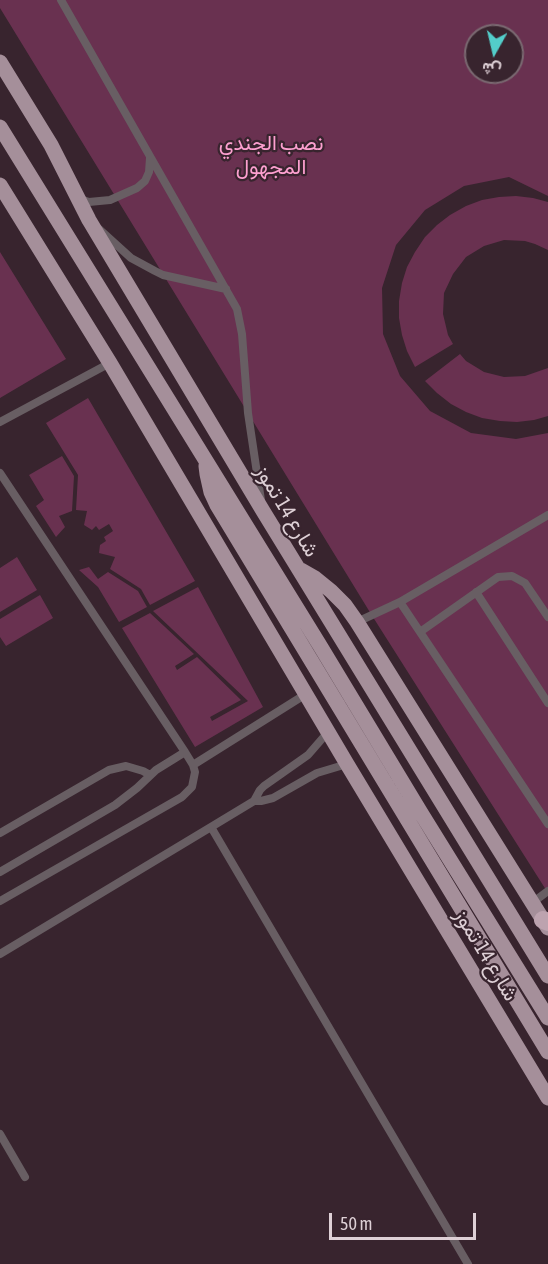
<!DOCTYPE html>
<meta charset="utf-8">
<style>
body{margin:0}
#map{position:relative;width:548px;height:1264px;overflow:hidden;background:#38242e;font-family:"Asap Condensed",Vazirmatn,sans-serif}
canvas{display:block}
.north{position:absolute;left:464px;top:24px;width:60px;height:60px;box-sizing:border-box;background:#38242e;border:2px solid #7a6971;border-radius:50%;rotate:188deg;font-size:16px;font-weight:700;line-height:24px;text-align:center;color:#ded0d6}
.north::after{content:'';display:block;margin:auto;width:21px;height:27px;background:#53cdca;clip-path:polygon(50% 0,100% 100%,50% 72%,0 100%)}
.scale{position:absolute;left:329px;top:1213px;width:147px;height:27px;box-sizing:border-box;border:3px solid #ded0d6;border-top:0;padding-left:8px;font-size:18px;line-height:21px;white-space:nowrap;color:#ded0d6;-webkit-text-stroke:4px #38242e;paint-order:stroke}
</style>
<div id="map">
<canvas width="548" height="1264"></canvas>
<div class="north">ش</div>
<div class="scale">50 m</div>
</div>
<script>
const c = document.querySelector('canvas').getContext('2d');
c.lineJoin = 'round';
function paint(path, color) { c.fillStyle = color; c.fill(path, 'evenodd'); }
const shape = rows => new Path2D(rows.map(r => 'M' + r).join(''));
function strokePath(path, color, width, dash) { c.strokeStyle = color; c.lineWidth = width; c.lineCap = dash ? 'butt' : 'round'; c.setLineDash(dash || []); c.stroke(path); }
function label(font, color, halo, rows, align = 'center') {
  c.font = font + ' "Asap Condensed",Vazirmatn,sans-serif'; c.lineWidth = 4.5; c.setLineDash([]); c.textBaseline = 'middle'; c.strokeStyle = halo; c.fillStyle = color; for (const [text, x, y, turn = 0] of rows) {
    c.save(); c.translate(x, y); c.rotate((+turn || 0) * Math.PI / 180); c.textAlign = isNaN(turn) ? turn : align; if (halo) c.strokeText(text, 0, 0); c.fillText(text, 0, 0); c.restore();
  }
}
paint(shape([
 [0,0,548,0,548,196,509,177,464,186,425,210,396,245,382,288,383,334,400,376,430,411,471,433,516,439,548,433,548,893,371,614,0,8],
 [476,36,512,36,512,72,476,72],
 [516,196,533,198,548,202,548,250,535,244,525,241,504,240,484,246,466,257,453,274,444,293,443,314,448,335,453,344,415,367,407,351,402,335,399,318,399,301,402,283,407,267,415,252,425,237,437,225,450,215,466,206,482,200,499,197],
 [0,252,66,359,0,398],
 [460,354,466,361,484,372,504,377,525,376,548,368,548,416,534,420,517,422,500,421,482,418,466,412,451,404,437,393,425,381],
 [88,398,195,581,150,605,141,589,110,569,115,557,99,553,100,545,106,541,104,537,113,531,109,524,99,530,96,526,92,530,84,525,87,511,76,510,78,475,46,423],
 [62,456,74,476,72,511,59,516,65,527,56,537,36,506,44,500,29,475],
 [17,557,37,590,0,612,0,568],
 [89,567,98,579,108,572,138,591,147,607,119,622,98,587,79,570],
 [198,587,263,707,195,747,122,628,150,613,194,654,175,666,177,670,197,657,241,700,210,717,212,721,248,701,153,611],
 [40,595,53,618,6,646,0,637,0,619]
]), '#693150');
strokePath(shape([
 [61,0,237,309,242,334,248,413,261,500],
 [80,199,89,202,110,200,137,188,145,181,149,172,150,158],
 [99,229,131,258,155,271,163,275,226,289],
 [0,422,110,363],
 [0,473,185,752,193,765,195,772,192,787,182,797,0,901],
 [476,592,548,703],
 [400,602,548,824],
 [357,622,400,602,548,515],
 [420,632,498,577,512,576,525,583,548,617],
 [328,732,308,755,264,786,260,790,254,801,211,827,468,1264],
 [193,765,306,694],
 [254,801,261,801,273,798,317,773,347,764],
 [0,833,109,770,126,766,143,771,150,775],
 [0,872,115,805,137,788,156,770,185,752],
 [532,903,548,891],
 [0,954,211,827],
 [0,1134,25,1177]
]), '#685e63', 8);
strokePath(shape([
 [0,62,51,145,89,220,263,511,548,976],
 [0,127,319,644,421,813,548,1018],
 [0,185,110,363,347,764,548,1098],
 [206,466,207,474,211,492,217,505,548,1052],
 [301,570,315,578,331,591,345,605,357,622,548,928]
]), '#a58f9a', 15);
strokePath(shape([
 [543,920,548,922]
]), '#bda3af', 18);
label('21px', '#fda0d0', '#38242e', [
 ["نصب الجندي",271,143],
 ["المجهول",271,167]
]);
label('21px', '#ded0d6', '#38242e', [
 ["شارع 14 تموز",287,511,59],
 ["شارع 14 تموز",486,955,59]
]);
</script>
